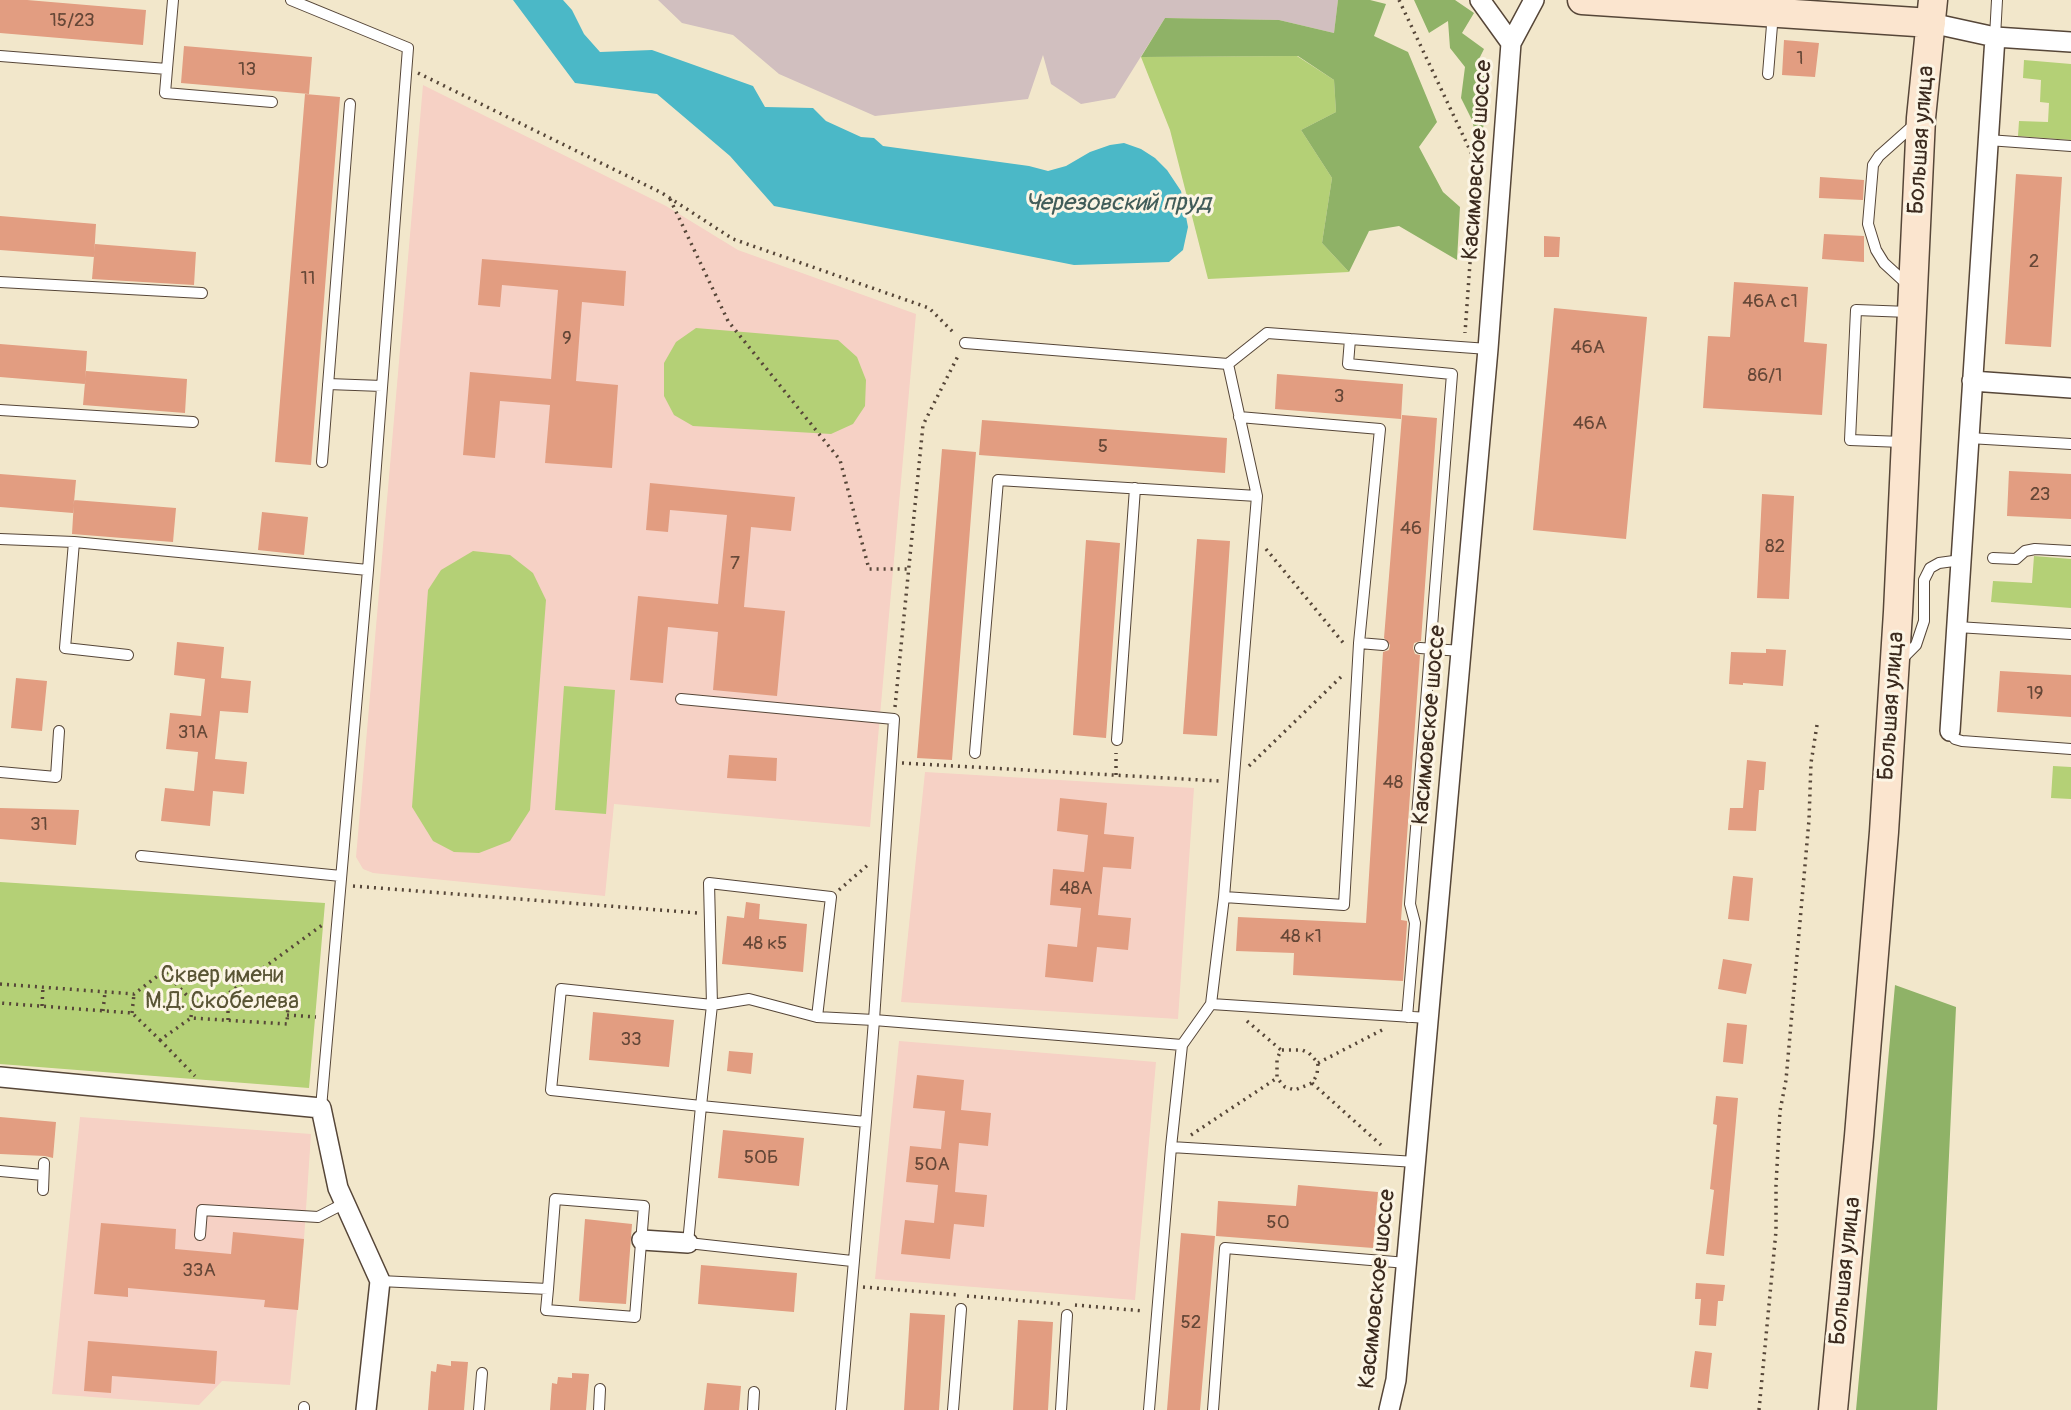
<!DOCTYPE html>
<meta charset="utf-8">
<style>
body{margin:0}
canvas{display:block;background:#f2e7cb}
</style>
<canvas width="2071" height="1410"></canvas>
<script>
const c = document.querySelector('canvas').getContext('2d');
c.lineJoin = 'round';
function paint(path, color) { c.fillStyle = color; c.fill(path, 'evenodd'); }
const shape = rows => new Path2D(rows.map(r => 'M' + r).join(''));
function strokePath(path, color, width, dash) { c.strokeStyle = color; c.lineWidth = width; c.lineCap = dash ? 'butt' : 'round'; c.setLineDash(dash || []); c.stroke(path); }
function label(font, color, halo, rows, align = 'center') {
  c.font = font + ' Pangolin,sans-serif'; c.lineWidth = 6; c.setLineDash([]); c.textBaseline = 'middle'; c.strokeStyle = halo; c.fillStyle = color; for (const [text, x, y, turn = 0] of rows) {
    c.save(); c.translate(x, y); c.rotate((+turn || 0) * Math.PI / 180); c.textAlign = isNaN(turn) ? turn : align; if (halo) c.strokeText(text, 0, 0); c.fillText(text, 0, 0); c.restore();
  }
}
paint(shape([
 [423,85,666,206,738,250,916,314,870,827,614,804,605,896,373,873,363,869,356,857],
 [925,772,1194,788,1178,1019,901,1002],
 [899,1041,1156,1062,1135,1300,875,1279],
 [80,1117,311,1134,304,1239,290,1385,222,1381,199,1405,52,1394]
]), '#f6d1c5');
paint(shape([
 [658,0,1338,0,1334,33,1279,20,1165,18,1115,98,1081,104,1051,84,1043,55,1028,99,875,116,779,74,733,35,682,23]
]), '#d1bfbf');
paint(shape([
 [1297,56,1334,80,1336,112,1301,130,1332,178,1322,243,1349,272,1208,279,1170,130,1141,57],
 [2024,60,2071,64,2071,140,2018,136,2019,121,2048,122,2049,103,2040,102,2041,80,2023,78],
 [696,328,838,340,857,357,866,380,865,406,853,424,831,434,693,426,674,415,664,396,664,363,676,342],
 [473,551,510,555,533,573,546,600,530,810,510,841,479,853,454,852,433,841,412,807,428,590,441,570],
 [2034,556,2071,559,2071,608,1991,602,1993,581,2032,583],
 [564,686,615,690,606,814,555,810],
 [2053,766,2071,767,2071,799,2051,798],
 [0,882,325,903,309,1088,0,1064]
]), '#b4d076');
paint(shape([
 [1338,0,1370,0,1386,4,1374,36,1408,52,1437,122,1419,147,1443,192,1460,207,1457,260,1399,226,1369,231,1349,272,1322,243,1332,178,1301,130,1336,112,1334,80,1298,56,1141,57,1165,18,1279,20,1334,33],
 [1414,0,1455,0,1474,13,1462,33,1484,49,1479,59,1486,75,1482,153,1471,118,1461,98,1465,67,1450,48,1448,21,1429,33],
 [1895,985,1956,1007,1937,1410,1856,1410]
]), '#8fb267');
paint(shape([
 [513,0,563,0,572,10,584,34,600,52,652,50,753,86,765,107,813,108,826,121,861,137,874,138,883,146,1029,166,1048,171,1066,166,1090,152,1110,145,1124,143,1141,149,1155,158,1167,170,1181,191,1188,227,1183,250,1169,262,1074,265,774,206,730,156,657,94,575,83]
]), '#4bb8c7');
paint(shape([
 [0,0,27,0,146,10,143,45,0,33],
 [1784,40,1819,43,1815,77,1782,75],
 [184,46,312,57,309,94,181,83],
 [305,94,340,97,311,465,275,462],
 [2016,174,2062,177,2051,347,2005,344],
 [1820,177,1864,180,1863,200,1819,198],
 [0,216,96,224,94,257,0,250],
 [1824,234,1864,236,1864,262,1822,259],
 [1544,236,1560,237,1559,257,1544,257],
 [95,244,196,252,194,285,92,279],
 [482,259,626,271,624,306,582,302,576,381,618,385,612,468,545,463,550,405,500,401,495,458,463,455,470,372,551,379,558,290,502,285,500,307,478,305],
 [1734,282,1808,287,1804,342,1827,344,1822,415,1703,408,1708,336,1730,337],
 [1554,308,1647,317,1626,539,1533,530],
 [0,344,87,351,85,384,0,377],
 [86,371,187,379,185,413,83,405],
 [1277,374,1403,384,1401,419,1275,409],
 [1402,415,1437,418,1421,641,1414,643,1413,648,1415,654,1420,655,1401,920,1407,921,1407,924,1403,981,1293,975,1294,953,1236,951,1238,917,1366,923,1383,652,1389,650,1390,645,1384,638],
 [982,420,1227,438,1225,473,979,455],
 [942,449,976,452,952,760,917,758],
 [2009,471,2071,474,2071,519,2007,516],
 [0,474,76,480,73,513,0,507],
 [650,483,795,497,791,531,751,527,744,607,785,611,777,696,713,690,718,632,668,627,663,683,630,680,638,596,718,604,727,515,670,510,668,532,646,530],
 [1762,494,1794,496,1789,599,1757,598],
 [74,500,176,508,173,542,72,534],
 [262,512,308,517,304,555,258,550],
 [1197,539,1230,541,1217,736,1183,734],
 [1086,540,1120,543,1106,738,1073,735],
 [177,642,224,647,221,678,251,681,248,713,220,711,215,759,247,762,244,794,213,791,210,826,161,821,165,788,194,791,198,752,166,749,170,713,201,716,205,679,174,675],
 [1766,649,1786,650,1783,686,1743,683,1743,685,1729,684,1731,652,1766,653],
 [2000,671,2071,675,2071,717,1997,712],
 [16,678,47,681,42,731,11,728],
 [729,755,777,758,776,781,727,778],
 [1747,760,1766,762,1764,790,1759,790,1756,831,1728,830,1730,808,1743,808],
 [1060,798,1107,803,1104,834,1134,837,1131,869,1103,867,1098,915,1131,918,1128,950,1097,947,1093,982,1045,977,1048,944,1077,947,1081,908,1050,905,1053,869,1084,872,1088,835,1057,831],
 [0,808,79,810,76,845,0,839],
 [1733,876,1753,878,1749,921,1728,919],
 [746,902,760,904,759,919,807,924,803,972,722,964,727,916,744,918],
 [1723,959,1752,964,1746,994,1718,989],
 [593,1012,674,1020,669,1067,589,1060],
 [1727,1023,1747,1025,1743,1064,1723,1062],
 [729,1051,753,1053,751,1074,727,1071],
 [917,1075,964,1080,961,1110,991,1113,988,1146,959,1143,955,1192,987,1195,984,1227,954,1224,950,1259,901,1254,905,1220,934,1223,938,1185,906,1182,910,1146,941,1149,945,1111,913,1108],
 [1716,1096,1738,1098,1724,1256,1706,1254,1714,1190,1710,1189,1717,1125,1713,1124],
 [0,1117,56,1122,53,1158,45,1156,0,1154],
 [723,1130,804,1138,799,1186,718,1178],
 [1298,1185,1378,1192,1373,1248,1216,1236,1218,1201,1296,1206],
 [585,1219,632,1224,626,1304,579,1301],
 [101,1223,176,1229,175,1249,231,1254,233,1232,304,1239,298,1310,264,1307,265,1300,128,1288,128,1297,94,1294],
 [1181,1233,1215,1236,1200,1410,1167,1410],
 [701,1265,797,1273,794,1312,698,1304],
 [1696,1283,1725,1285,1723,1301,1718,1301,1716,1326,1699,1325,1701,1299,1695,1299],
 [910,1313,945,1315,939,1410,904,1410],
 [1018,1320,1053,1322,1048,1410,1013,1410],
 [88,1341,217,1351,215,1384,112,1376,111,1393,84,1391],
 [1695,1351,1712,1353,1708,1389,1690,1387],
 [451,1361,468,1362,464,1410,428,1410,431,1371,436,1372,437,1364,451,1366],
 [572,1373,589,1374,586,1410,550,1410,552,1383,557,1384,558,1377,572,1378],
 [707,1383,741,1386,739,1410,704,1410]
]), '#e29d81');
const lane = shape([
 [291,0,408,48,368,570,321,1108],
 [1995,37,1997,0],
 [0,56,167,69,173,0],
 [167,69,165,93,272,102],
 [1768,74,1773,13],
 [1988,140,2071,146],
 [0,282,202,293],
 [1908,285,1884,263,1876,250,1868,224,1873,165,1879,156,1916,123],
 [1350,339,1348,364,1452,374,1410,904,1415,923,1407,1017],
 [965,343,1228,364,1267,333,1488,349],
 [328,384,382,386],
 [0,410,193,422],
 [1969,438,2071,444],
 [1902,442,1850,440,1856,310,1909,312],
 [322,462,350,104],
 [0,539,74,542,368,570],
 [74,542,65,648,128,655],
 [1993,558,2016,559,2025,551,2035,549,2071,551],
 [1957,627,2071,634],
 [1359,643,1383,645],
 [1420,648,1461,651],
 [1901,660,1916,645,1924,621,1924,580,1930,568,1939,563,1961,560],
 [681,699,894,719,874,1020,817,1017,831,897,709,883,712,1005,749,999,817,1017],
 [1950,731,1955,739,1962,741,2071,749],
 [1117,740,1135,488],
 [975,753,998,480,1257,496],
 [0,772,56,777,59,731],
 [141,856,341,876],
 [1224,897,1257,496,1228,364],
 [1211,1004,1224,897,1344,905,1359,643,1380,429,1239,417],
 [1171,1147,1182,1045],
 [0,1171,43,1175],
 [43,1190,44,1163],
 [200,1235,202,1210,318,1217,345,1203],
 [852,1261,688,1243,701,1106,712,1005,561,989,551,1090,701,1106,866,1122,874,1020,1182,1045,1211,1004,1428,1018],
 [380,1281,548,1289,555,1199,644,1206,635,1317,546,1310,548,1289],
 [304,1410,304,1407],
 [479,1410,482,1373],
 [599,1410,600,1389],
 [753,1410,754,1392],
 [841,1410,866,1122],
 [953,1410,961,1309],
 [1061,1410,1067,1315],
 [1149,1410,1171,1147,1416,1162],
 [1213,1410,1225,1248,1407,1263]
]);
const street = shape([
 [1480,0,1511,43],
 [1931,23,1995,37,2071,42],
 [1972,381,2071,388],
 [1950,731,1995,37],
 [0,1077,321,1108,338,1188,380,1281,366,1410],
 [642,1240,688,1243],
 [1389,1410,1396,1380,1488,349,1511,43,1534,0]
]);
const secondary = shape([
 [1582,0,1931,23],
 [1833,1410,1859,1136,1884,832,1898,612,1921,118,1933,0]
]);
strokePath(lane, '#564638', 12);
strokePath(street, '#564638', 22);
strokePath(secondary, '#564638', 31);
strokePath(shape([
 [1399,0,1477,165,1465,333],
 [418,73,662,193,733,239,929,308,955,334],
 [670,199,728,321,840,460,869,569,909,569],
 [1266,549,1345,645],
 [895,707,923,425,959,354],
 [902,763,1219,781],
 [1249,766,1344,674],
 [1116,775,1116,753],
 [353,886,698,913],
 [839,890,870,863],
 [0,984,134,994,164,971,193,1002,288,1005,287,1024,191,1018,160,1040,132,1013,0,1003],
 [218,1001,325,923],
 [42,1006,43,987],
 [103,1011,105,992],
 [132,1013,134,994],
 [287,1015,316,1017],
 [191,1017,193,1002],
 [228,1020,228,1003],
 [1247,1021,1281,1050,1277,1059,1277,1078,1285,1087,1295,1090,1312,1083,1317,1075,1318,1063,1309,1053,1302,1050,1281,1050],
 [160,1040,195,1076],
 [1318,1063,1384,1029],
 [1312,1083,1381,1145],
 [1191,1135,1277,1078],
 [863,1287,960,1295],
 [967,1296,1061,1304],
 [1075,1305,1144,1311],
 [1759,1410,1776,1231,1776,1185,1780,1111,1786,1080,1809,820,1811,763,1817,725]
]), '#564638', 3.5, [2, 5]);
strokePath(lane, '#fff', 10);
strokePath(street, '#fff', 19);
strokePath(secondary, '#fbe5cf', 28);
label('19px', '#654737', null, [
 ["15/23",72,21],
 ["1",1800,59],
 ["13",247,70],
 ["2",2034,262],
 ["11",308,279],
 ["46А с1",1770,302],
 ["9",567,339],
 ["46А",1588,348],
 ["86/1",1765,376],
 ["3",1339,397],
 ["46А",1590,424],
 ["5",1103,447],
 ["23",2040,495],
 ["46",1411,529],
 ["82",1775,547],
 ["7",735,564],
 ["19",2035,694],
 ["31А",193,733],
 ["48",1393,783],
 ["31",39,825],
 ["48А",1076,889],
 ["48 к1",1301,937],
 ["48 к5",765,944],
 ["33",631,1040],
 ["50Б",761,1158],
 ["50А",932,1165],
 ["50",1278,1223],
 ["33А",199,1271],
 ["52",1191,1323]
]);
label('23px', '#3b2a1e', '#fcf5e5', [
 ["Большая улица",1922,140,-86],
 ["Касимовское шоссе",1478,160,-86],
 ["Большая улица",1892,706,-86],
 ["Касимовское шоссе",1430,725,-85],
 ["Большая улица",1846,1271,-84],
 ["Касимовское шоссе",1378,1289,-84]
]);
label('23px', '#595434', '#fcf5e5', [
 ["Сквер имени",222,976],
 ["М.Д. Скобелева",222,1002]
]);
label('italic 24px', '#415c59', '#fcf5e5', [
 ["Черезовский пруд",1118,204]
]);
</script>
